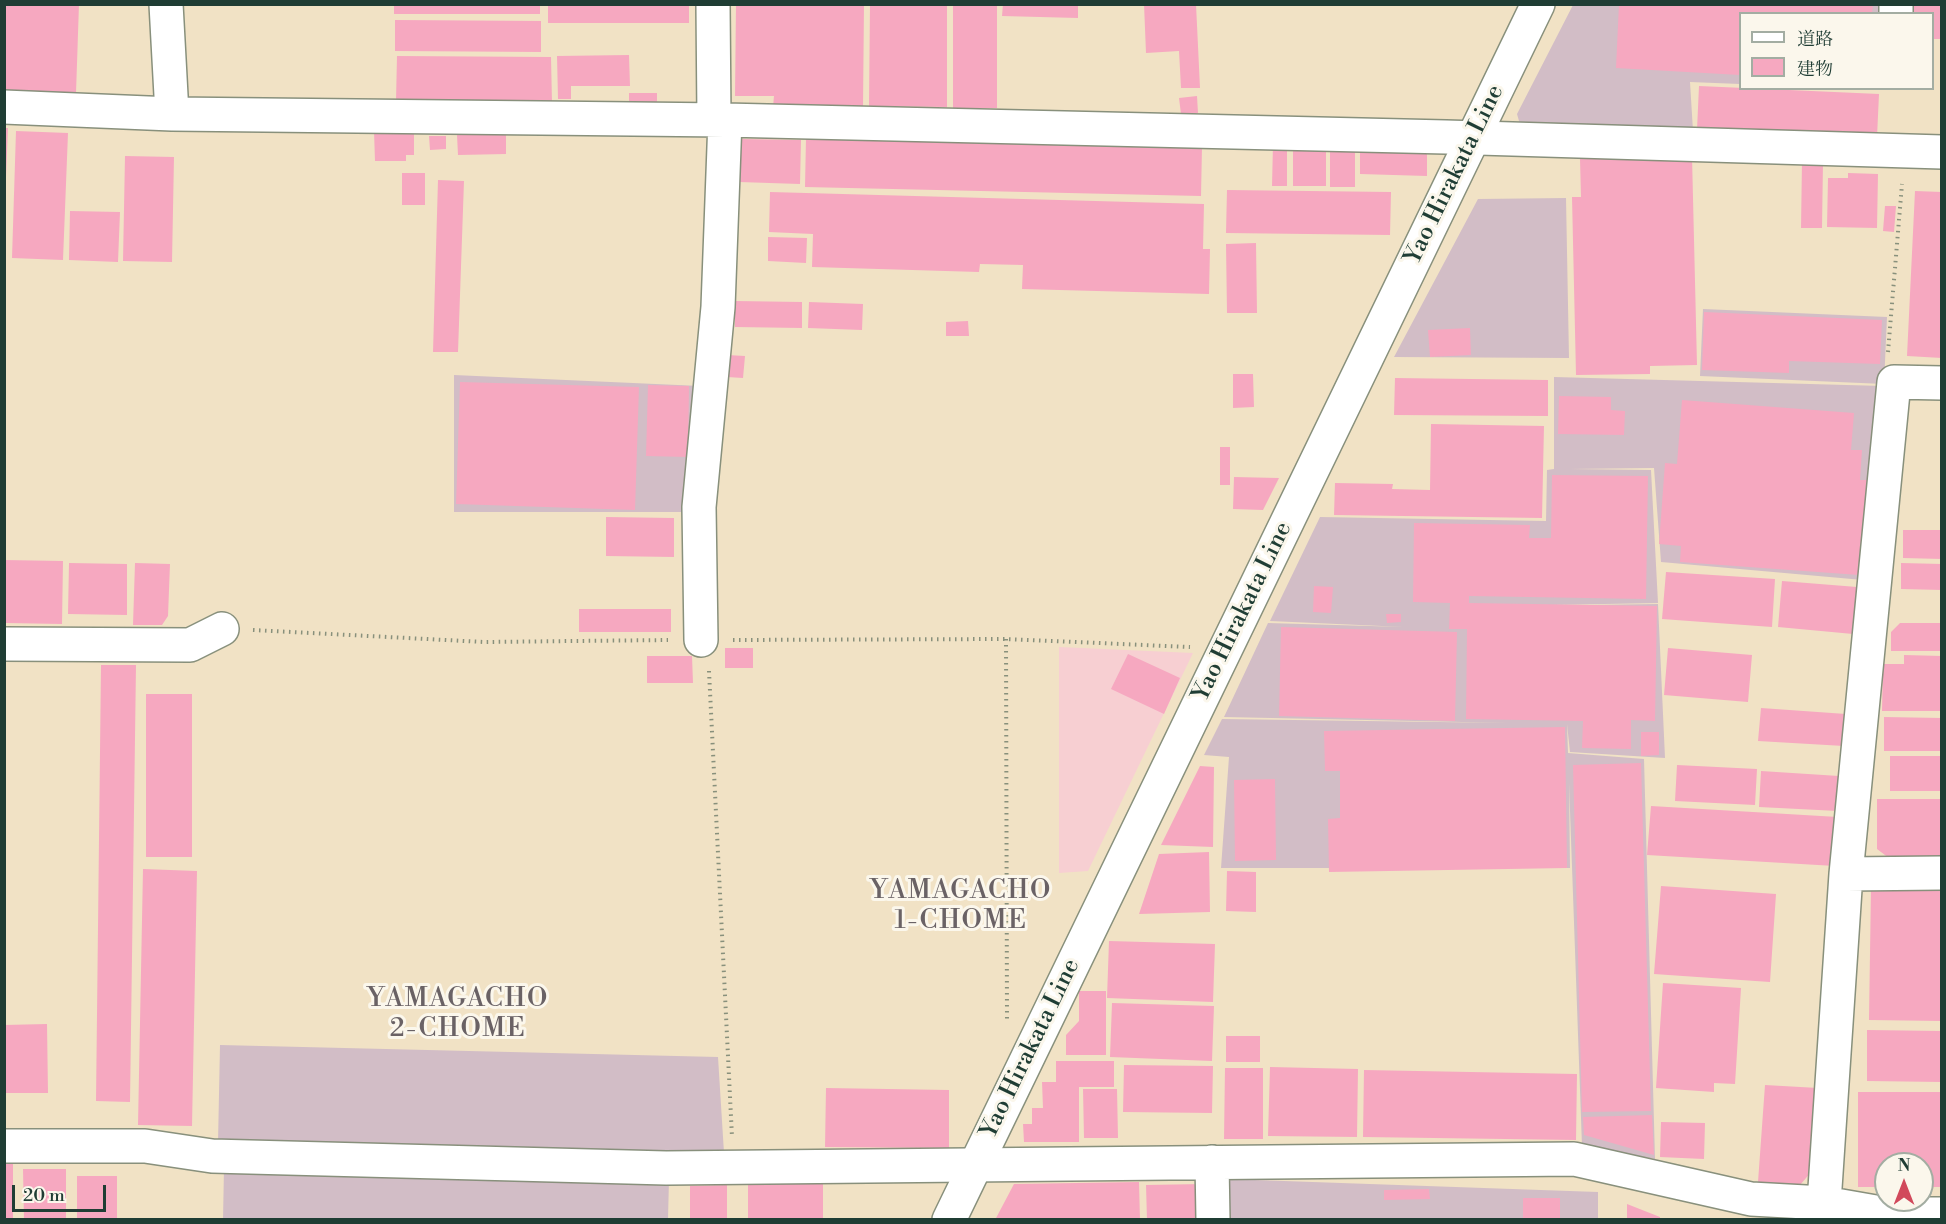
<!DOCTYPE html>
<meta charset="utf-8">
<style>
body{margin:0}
#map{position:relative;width:1946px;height:1224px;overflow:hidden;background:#f1e2c5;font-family:"Libre Bodoni","Noto Serif JP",serif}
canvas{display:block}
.frame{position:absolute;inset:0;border:6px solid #1f3d34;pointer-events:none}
.legend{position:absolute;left:1739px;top:12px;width:195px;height:78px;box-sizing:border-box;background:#fbf7ec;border:2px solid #a3ada2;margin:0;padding:8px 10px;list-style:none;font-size:18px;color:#1f3d34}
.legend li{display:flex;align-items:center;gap:12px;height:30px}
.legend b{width:30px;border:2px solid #a3ada2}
.north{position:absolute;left:1874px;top:1152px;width:60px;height:60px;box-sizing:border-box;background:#fbf7ec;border:2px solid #a3ada2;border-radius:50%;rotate:0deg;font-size:16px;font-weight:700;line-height:24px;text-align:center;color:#1f3d34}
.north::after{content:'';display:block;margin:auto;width:21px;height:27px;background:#d1495b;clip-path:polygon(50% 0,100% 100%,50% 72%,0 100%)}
.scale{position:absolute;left:12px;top:1185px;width:94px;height:27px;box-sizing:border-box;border:3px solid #1f3d34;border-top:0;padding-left:8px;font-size:18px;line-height:21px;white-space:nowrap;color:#1f3d34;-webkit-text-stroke:4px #fbf7ec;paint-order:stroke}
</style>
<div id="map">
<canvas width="1946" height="1224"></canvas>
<div class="frame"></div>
<ul class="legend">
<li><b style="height:8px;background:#fff"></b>道路</li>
<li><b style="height:16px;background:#f6a8c0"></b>建物</li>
</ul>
<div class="north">N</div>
<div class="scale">20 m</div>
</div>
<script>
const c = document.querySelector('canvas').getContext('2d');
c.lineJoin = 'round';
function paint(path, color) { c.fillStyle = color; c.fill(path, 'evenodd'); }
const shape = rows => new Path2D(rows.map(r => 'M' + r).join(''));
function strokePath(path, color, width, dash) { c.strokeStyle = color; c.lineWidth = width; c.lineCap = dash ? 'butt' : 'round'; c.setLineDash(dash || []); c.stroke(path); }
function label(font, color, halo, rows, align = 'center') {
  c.font = font + ' "Libre Bodoni",serif'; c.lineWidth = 6; c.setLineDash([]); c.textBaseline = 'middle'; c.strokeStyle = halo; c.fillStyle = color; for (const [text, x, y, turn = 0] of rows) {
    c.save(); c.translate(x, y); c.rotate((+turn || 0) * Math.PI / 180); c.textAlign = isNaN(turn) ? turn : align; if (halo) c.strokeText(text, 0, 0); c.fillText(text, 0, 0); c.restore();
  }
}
paint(shape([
 [1059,647,1193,653,1088,871,1059,873]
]), '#f7cfd2');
paint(shape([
 [1573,5,1887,5,1887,13,1740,14,1740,84,1690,82,1693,131,1521,128,1517,114],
 [1566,198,1569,358,1394,357,1478,199],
 [1703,309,1887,317,1884,384,1700,376],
 [454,375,700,386,690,512,454,512],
 [1554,377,1883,386,1863,580,1661,562,1654,468,1570,469,1651,470,1658,603,1446,607,1658,604,1665,758,1570,752,1567,724,1568,753,1644,759,1655,1159,1582,1146,1569,783,1570,868,1221,868,1229,757,1204,755,1222,719,1510,723,1224,717,1268,623,1404,627,1270,621,1320,517,1546,521,1547,470,1554,469],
 [220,1045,718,1057,724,1153,218,1143],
 [224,1168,669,1179,668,1219,223,1220],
 [1227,1179,1598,1192,1598,1219,1228,1219]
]), '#d2bdc6');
paint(shape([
 [4,4,79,4,76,93,4,90],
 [394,4,540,4,540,14,394,14],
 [548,4,689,4,689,23,548,23],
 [736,4,864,4,863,107,773,107,774,96,735,96],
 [870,4,947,4,947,107,869,106],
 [953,4,997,4,997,108,953,108],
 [1003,4,1078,4,1078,18,1002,16],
 [1144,4,1196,4,1200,88,1181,88,1179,51,1146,53],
 [1619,4,1873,4,1872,14,1740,14,1740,75,1616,68],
 [1913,4,1942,4,1942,39,1932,39,1932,14,1913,14],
 [395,20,541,21,541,52,395,51],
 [629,55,630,86,571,86,571,99,558,99,557,56],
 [397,56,551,57,552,103,396,101],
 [1699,86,1879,94,1877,137,1697,130],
 [629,93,657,93,657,102,629,102],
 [1197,96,1198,113,1181,114,1179,98],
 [4,128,8,128,6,177,4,177],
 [16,131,68,133,63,260,12,258],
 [374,131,414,131,414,155,406,155,406,161,375,161],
 [506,134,506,154,458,155,457,135],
 [429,136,446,136,446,149,430,150],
 [806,138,1202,147,1201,196,805,187],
 [741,139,801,140,800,184,739,182],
 [1273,144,1287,144,1287,186,1272,186],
 [1293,145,1326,145,1326,186,1293,186],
 [1330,147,1355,147,1355,187,1330,187],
 [1360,147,1427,148,1427,176,1360,174],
 [125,156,174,157,172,262,123,261],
 [1692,156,1697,365,1650,366,1650,374,1576,375,1572,197,1581,197,1580,159],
 [1802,161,1823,162,1822,228,1801,228],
 [402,173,425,173,425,205,402,205],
 [1848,173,1878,174,1877,228,1827,227,1828,178,1848,178],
 [438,180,464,181,458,352,433,352],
 [1227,190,1391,192,1390,235,1226,233],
 [1915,191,1942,192,1942,358,1907,356],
 [770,192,1204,204,1203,249,1210,249,1209,294,1022,289,1023,265,980,264,979,272,812,267,813,234,769,232],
 [1885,206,1896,206,1894,232,1883,231],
 [70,211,120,212,118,262,69,260],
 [768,237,807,238,806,263,768,261],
 [1256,243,1257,313,1227,313,1226,244],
 [735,301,802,302,802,328,735,327],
 [809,302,863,304,862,330,808,328],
 [1704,312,1882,320,1880,364,1789,361,1789,373,1702,370],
 [968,321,969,336,946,336,946,322],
 [1470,328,1471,355,1430,357,1428,330],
 [727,355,745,356,743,378,727,377],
 [1233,374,1253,374,1254,407,1233,408],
 [1395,378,1548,380,1548,416,1394,415],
 [460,382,639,387,635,510,456,504],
 [648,385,689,386,688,457,646,456],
 [1559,396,1611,397,1611,410,1625,411,1624,435,1558,434],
 [1682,400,1854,413,1851,450,1862,450,1860,480,1867,480,1859,575,1680,562,1681,546,1659,544,1665,463,1677,464],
 [1431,424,1544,426,1542,518,1334,515,1335,483,1393,484,1392,489,1430,490],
 [1220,447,1230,447,1230,485,1220,485],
 [1552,475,1648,476,1646,599,1469,596,1469,603,1657,606,1655,721,1631,720,1631,749,1582,748,1583,721,1466,719,1467,629,1449,629,1450,603,1413,602,1414,523,1530,525,1529,538,1551,538],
 [1234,477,1279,478,1263,510,1233,509],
 [606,517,674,518,674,557,606,556],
 [1903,530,1942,530,1942,559,1903,558],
 [4,560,63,561,62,624,6,623],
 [69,563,127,564,127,615,68,614],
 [135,563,170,564,168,616,162,625,133,625],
 [1901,563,1942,564,1942,590,1901,589],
 [1666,572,1775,579,1772,627,1662,619],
 [1782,581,1857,587,1853,634,1778,627],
 [1314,586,1333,587,1331,613,1313,612],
 [579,609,671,609,671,632,579,632],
 [1386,614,1401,614,1401,622,1387,623],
 [1900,623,1942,623,1942,651,1891,651,1891,632],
 [1281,627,1457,632,1455,721,1279,716],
 [725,648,753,648,753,668,725,668],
 [1668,648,1752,655,1748,702,1664,695],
 [1128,654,1180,678,1164,714,1111,689],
 [1904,655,1942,656,1942,711,1882,711,1883,664,1904,664],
 [647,656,692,656,693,683,647,683],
 [101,665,136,665,130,1102,96,1101],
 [146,694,192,694,192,857,146,857],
 [1761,708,1846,714,1844,746,1758,741],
 [1884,717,1942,718,1942,751,1884,751],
 [1565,727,1567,868,1329,872,1328,819,1340,818,1340,771,1325,771,1324,731],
 [1641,732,1659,732,1659,755,1641,756],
 [1890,756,1942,756,1942,791,1890,791],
 [1641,763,1651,1111,1582,1112,1573,765],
 [1677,765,1757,769,1755,805,1675,801],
 [1200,766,1214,767,1213,847,1161,845],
 [1761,771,1839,776,1838,811,1759,807],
 [1275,779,1276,860,1235,861,1234,780],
 [1877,799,1942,799,1942,858,1889,858,1877,849],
 [1651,806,1838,817,1835,866,1647,855],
 [1209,852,1210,912,1139,914,1159,854],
 [143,869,197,871,192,1126,138,1125],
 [1227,871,1256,872,1256,912,1226,911],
 [1661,886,1776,894,1770,982,1654,974],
 [1871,887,1942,887,1942,1021,1869,1020],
 [1109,941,1215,944,1213,1002,1107,998],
 [1663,983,1741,988,1735,1084,1714,1083,1714,1092,1656,1088],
 [1079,991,1106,991,1106,1055,1066,1055,1066,1035,1079,1021],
 [1112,1003,1214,1006,1212,1061,1110,1057],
 [47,1024,48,1093,4,1093,4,1025],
 [1867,1030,1942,1031,1942,1082,1867,1081],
 [1226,1036,1260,1036,1260,1062,1226,1062],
 [1056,1061,1114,1061,1114,1087,1079,1087,1079,1142,1024,1142,1023,1124,1032,1124,1032,1108,1043,1108,1042,1082,1056,1082],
 [1124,1065,1213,1066,1212,1113,1123,1112],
 [1270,1067,1358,1069,1357,1137,1268,1136],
 [1225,1068,1263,1068,1263,1139,1224,1139],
 [1364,1070,1577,1074,1576,1140,1363,1137],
 [1765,1085,1818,1088,1812,1171,1800,1185,1758,1182],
 [826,1088,949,1090,949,1148,825,1147],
 [1083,1089,1117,1089,1118,1138,1084,1138],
 [1858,1092,1942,1092,1942,1187,1922,1187,1922,1164,1886,1164,1886,1187,1858,1187],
 [1652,1115,1654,1155,1584,1135,1583,1117],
 [1661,1122,1705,1123,1704,1159,1660,1157],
 [4,1164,13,1164,13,1220,4,1220],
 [23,1169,66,1169,66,1220,24,1220],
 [77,1176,117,1176,117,1220,77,1220],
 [823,1178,823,1220,748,1220,748,1179],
 [1139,1182,1140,1220,995,1220,1014,1184],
 [1203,1184,1204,1220,1147,1220,1146,1185],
 [727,1185,727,1220,690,1220,690,1186],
 [1429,1189,1430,1199,1384,1200,1384,1190],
 [1523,1198,1560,1198,1560,1220,1523,1220],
 [1627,1204,1660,1217,1660,1220,1627,1220]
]), '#f6a8c0');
const minor = shape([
 [166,4,172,114],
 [713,4,714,120],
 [1896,14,1896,4],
 [4,107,172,114,725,120,1446,137,1942,152],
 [701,640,699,507,718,307,725,120],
 [4,644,190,645,222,629],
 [1846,874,1942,873],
 [4,1146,145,1146,212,1156,666,1168,1574,1159,1751,1199,1824,1203,1887,1214,1942,1214],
 [1212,1162,1213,1220],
 [1824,1203,1846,874,1894,382,1942,383]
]);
const major = shape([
 [949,1220,1538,4]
]);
strokePath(minor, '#88907c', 36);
strokePath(major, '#88907c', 36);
strokePath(shape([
 [1888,352,1902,184],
 [253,630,484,642,668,640],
 [1006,639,1007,1023],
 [733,640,1006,639,1190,647],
 [709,671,732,1137]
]), '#88907c', 4, [1.5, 4.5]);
strokePath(minor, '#fff', 33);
strokePath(major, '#fff', 33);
label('24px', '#1f3d34', '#fbf7ec', [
 ["Yao Hirakata Line",1455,175,-64],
 ["Yao Hirakata Line",1243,612,-64],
 ["Yao Hirakata Line",1031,1049,-64]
]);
c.letterSpacing = '1.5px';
label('26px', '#6a6265', '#fbf7ec', [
 ["YAMAGACHO",961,892],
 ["1-CHOME",961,922],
 ["YAMAGACHO",458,1000],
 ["2-CHOME",458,1030]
]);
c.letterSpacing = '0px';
</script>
